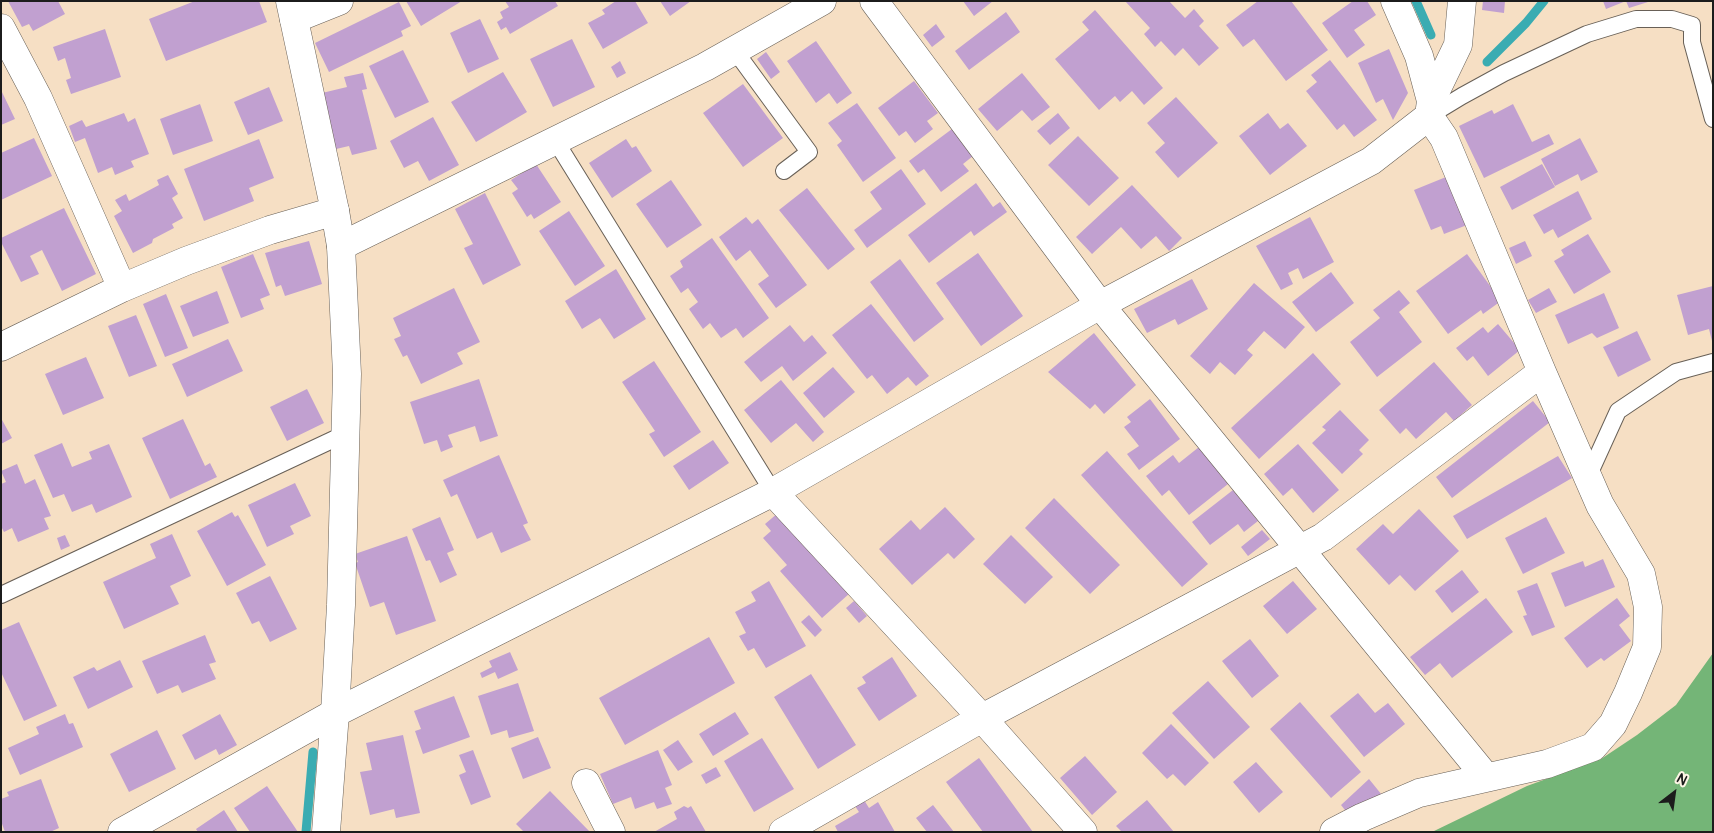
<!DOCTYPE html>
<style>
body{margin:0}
#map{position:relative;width:1714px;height:833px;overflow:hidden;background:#f6dfc4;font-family:Pangolin,sans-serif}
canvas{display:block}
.frame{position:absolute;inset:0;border:2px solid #1c1c1c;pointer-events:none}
.north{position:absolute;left:1649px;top:768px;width:50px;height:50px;-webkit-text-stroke:4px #fcf5e5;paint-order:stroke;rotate:30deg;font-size:14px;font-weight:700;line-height:20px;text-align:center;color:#1c1c1c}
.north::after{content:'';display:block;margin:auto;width:18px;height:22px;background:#1c1c1c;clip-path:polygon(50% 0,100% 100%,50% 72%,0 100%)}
</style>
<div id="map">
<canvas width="1714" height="833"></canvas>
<div class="frame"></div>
<div class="north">N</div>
</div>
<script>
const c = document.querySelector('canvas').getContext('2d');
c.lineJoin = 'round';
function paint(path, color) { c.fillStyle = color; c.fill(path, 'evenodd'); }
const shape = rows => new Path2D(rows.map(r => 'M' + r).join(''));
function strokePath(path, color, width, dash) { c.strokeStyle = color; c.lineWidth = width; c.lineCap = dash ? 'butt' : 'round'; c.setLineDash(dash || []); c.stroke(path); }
paint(shape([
 [1713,653,1713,832,1432,832,1527,786,1601,759,1637,735,1676,705]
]), '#74b577');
strokePath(shape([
 [1416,1,1431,35],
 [1487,62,1526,23,1544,1],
 [306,832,313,752]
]), '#3aacb2', 9);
paint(shape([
 [8,1,58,1,65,14,33,31,29,24,22,27],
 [195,1,259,1,267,22,166,61,149,19],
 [406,1,462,1,421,26],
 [505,1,555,1,558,6,510,34,506,27,501,30,497,22,503,18,500,12,509,7],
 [616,1,635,1,648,23,603,49,588,23,605,14,602,10],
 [660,1,691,1,670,16],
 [963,1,993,1,974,16],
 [1125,1,1169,1,1185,18,1194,9,1204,21,1199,26,1219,48,1199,66,1183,48,1175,56,1161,41,1155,47,1144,34,1150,28],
 [1258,1,1291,1,1328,50,1286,81,1254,39,1243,47,1226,25],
 [1353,1,1367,1,1376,15,1354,30,1365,45,1347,58,1322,23],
 [1483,1,1505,1,1504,13,1482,10],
 [1603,1,1626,1,1606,9],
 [1626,1,1648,1,1648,2,1629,8],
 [399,2,411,26,401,31,403,36,329,72,315,43],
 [1095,10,1163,88,1144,105,1132,91,1120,102,1115,96,1099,110,1055,59,1089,30,1082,22],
 [1006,12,1020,32,969,70,955,51],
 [480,19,499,59,468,73,450,33],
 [936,24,945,37,932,47,923,35],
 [105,29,121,77,71,94,66,80,71,78,65,58,58,61,53,47],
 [572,39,595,87,553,107,530,59],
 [816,41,852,93,837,104,829,93,816,103,787,61],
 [1389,49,1408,93,1393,120,1383,99,1376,103,1358,63],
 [403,50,429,102,395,118,369,66],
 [766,52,780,72,771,79,757,59],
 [1330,60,1377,120,1354,137,1344,124,1337,130,1306,91,1317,82,1311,75],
 [620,61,626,73,617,78,611,67],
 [503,72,527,112,476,142,451,102],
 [363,73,367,89,362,90,377,149,352,155,349,146,336,149,322,93,347,87,344,77],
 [1022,73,1050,107,1032,121,1022,110,997,131,978,109],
 [914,81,938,113,927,121,933,129,915,143,906,131,899,136,878,108],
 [743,84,783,138,743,167,703,113],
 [269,87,283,121,248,135,234,102],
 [1,90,15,119,1,125],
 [1176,97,1218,143,1178,178,1155,152,1165,143,1147,123],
 [857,103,896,158,863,182,837,145,842,141,828,123],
 [200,104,213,141,173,155,160,119],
 [1513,104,1532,142,1549,134,1554,144,1484,178,1459,126,1492,110,1494,114],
 [124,113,128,122,135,118,149,154,131,161,134,167,115,175,112,167,98,173,85,138,75,142,69,126,82,120,86,127],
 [1058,113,1070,128,1050,145,1037,131],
 [1268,113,1280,129,1288,123,1307,146,1270,175,1239,136],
 [433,117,459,165,429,181,418,161,404,168,390,141],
 [952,129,973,156,963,164,969,171,941,192,924,169,918,173,909,161],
 [1078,136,1119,178,1089,206,1048,165],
 [34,138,52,176,1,200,1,153],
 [1580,138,1598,172,1581,181,1578,174,1555,186,1541,159],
 [259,139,274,178,249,188,254,201,204,221,184,169],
 [626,139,632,148,636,146,652,171,612,198,589,163],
 [536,164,561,202,534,219,531,214,527,217,512,193,518,189,511,180],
 [1542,164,1555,187,1512,210,1500,187],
 [901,169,926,204,867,248,854,230,882,209,870,192],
 [168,175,178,194,172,198,183,218,172,224,174,228,153,239,152,243,133,253,114,216,122,211,115,200,126,194,129,201,159,185,157,180],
 [1446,177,1467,225,1444,234,1441,226,1431,230,1414,190],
 [671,180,702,225,667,248,636,204],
 [976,183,993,207,1000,202,1007,212,974,236,971,231,929,263,908,235],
 [1132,185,1182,238,1169,251,1156,236,1141,249,1121,227,1092,254,1076,237],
 [807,188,855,249,828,270,779,210],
 [1578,191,1592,219,1558,238,1553,229,1544,234,1533,215],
 [485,193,521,265,483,285,464,248,473,244,455,209],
 [64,208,96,274,62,291,42,250,30,256,39,274,21,282,1,242,1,238],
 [569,211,605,266,575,286,539,231],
 [746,217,752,224,758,219,807,285,776,308,758,284,769,276,750,250,736,261,719,237],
 [1310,217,1334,262,1303,279,1298,268,1288,273,1293,284,1281,290,1256,246],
 [1588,234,1611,272,1574,294,1554,261,1564,255,1561,250],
 [712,238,769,318,743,338,736,328,721,338,710,323,703,329,689,309,698,302,688,288,681,293,670,276,683,267,680,261],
 [309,241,322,284,285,296,281,285,276,287,265,253],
 [1525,241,1532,256,1516,264,1509,248],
 [978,253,1023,316,981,346,936,283],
 [253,254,270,295,260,299,264,309,241,318,221,267],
 [1467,254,1501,301,1483,314,1481,310,1448,334,1416,291],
 [900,259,944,319,914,342,870,282],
 [616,269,646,319,614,339,600,318,582,329,565,301],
 [1331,272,1354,303,1316,332,1292,302],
 [1192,279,1208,309,1178,325,1175,319,1147,333,1134,309],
 [1254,283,1305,327,1285,349,1264,331,1247,350,1253,355,1235,375,1220,362,1210,374,1190,356],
 [1713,286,1713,341,1712,341,1709,329,1688,335,1677,295],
 [454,288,480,342,457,353,463,364,421,384,407,355,403,357,394,339,401,336,393,318],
 [1549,288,1557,302,1536,313,1528,300],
 [1399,290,1410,303,1399,312,1422,342,1377,377,1350,342,1380,318,1373,310],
 [217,291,229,323,193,337,180,306],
 [1604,293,1619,328,1597,338,1592,333,1568,344,1555,315],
 [166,294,188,348,165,357,143,304],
 [871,304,929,376,916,386,908,377,887,394,872,375,867,379,832,335],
 [136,315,157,366,129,377,108,326],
 [1498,324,1520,350,1488,376,1473,356,1467,361,1456,348,1483,327,1488,333],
 [790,325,804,342,812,335,827,353,793,381,782,366,761,382,744,362],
 [1637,331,1651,360,1618,377,1603,347],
 [1094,333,1136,385,1104,414,1095,404,1090,409,1048,372],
 [228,339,243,371,187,397,172,364],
 [1313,353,1341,384,1259,459,1231,428],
 [86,357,104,398,63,415,45,374],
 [654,361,701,432,664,457,649,434,655,431,622,382],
 [1434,362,1472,405,1454,421,1446,412,1416,439,1406,428,1400,434,1379,410],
 [833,367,855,392,824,418,803,393],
 [479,379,498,436,480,442,475,426,448,435,453,447,441,452,437,440,424,444,410,402],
 [781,380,824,432,813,442,796,423,771,443,744,410],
 [307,389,324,423,287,441,270,407],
 [1150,399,1180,439,1139,470,1127,454,1139,446,1124,427,1131,422,1127,417],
 [1533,401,1550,422,1452,498,1436,477],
 [1340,410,1369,440,1359,450,1363,454,1342,474,1312,443,1326,430,1322,427],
 [1,418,12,438,1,444],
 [183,419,205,466,210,463,217,477,170,499,142,438],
 [713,440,729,463,689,490,673,466],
 [62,443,72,467,92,459,89,452,109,444,132,497,96,513,92,504,72,512,64,494,53,498,34,455],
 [1298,444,1339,490,1313,513,1292,488,1283,496,1264,474],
 [1199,447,1228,484,1189,515,1169,490,1162,496,1146,476,1173,455,1179,463],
 [1107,451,1208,564,1182,587,1081,475],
 [499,455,528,523,523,525,531,540,501,553,492,532,477,539,457,494,451,497,443,480],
 [1558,456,1572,478,1467,539,1453,516],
 [17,464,25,484,35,479,51,516,44,518,49,529,18,542,12,528,4,532,1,526,1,484,6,482,1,471],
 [295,483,311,516,290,526,294,534,267,547,248,505],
 [1233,490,1258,521,1244,532,1238,524,1210,545,1192,522],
 [1054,498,1120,565,1090,594,1025,528],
 [945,507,975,539,954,559,948,553,912,585,879,549,911,520,920,530],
 [1419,509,1459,551,1415,591,1400,575,1389,585,1356,549,1383,524,1393,534],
 [232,512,235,517,238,515,266,565,227,586,197,531],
 [778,513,850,593,822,618,780,571,787,565,763,538,771,531,765,524],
 [440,517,454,550,447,553,457,575,440,583,430,560,426,561,412,529],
 [1546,517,1565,553,1523,574,1505,538],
 [1262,530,1270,539,1248,556,1241,547],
 [172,534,191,576,170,586,179,604,124,629,103,582,156,558,150,544],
 [65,535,70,546,61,550,57,538],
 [1011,535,1053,577,1025,604,983,564],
 [407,536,436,621,396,635,384,602,370,607,355,563,358,562,355,554],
 [1603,559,1615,587,1565,607,1551,573,1583,561,1585,567],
 [1462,570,1479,592,1452,613,1435,591],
 [270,576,297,629,270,642,259,621,252,624,236,593],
 [769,581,806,646,766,668,754,648,748,651,739,636,746,633,735,612,756,601,751,592],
 [1293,581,1317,609,1287,634,1263,606],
 [1537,583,1555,627,1532,636,1523,616,1527,615,1517,591],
 [1486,598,1513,632,1452,678,1440,663,1425,675,1410,657],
 [1617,598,1630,616,1619,625,1631,641,1604,661,1601,658,1587,668,1564,638],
 [854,601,867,616,859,623,846,608],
 [809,615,822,630,815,637,801,622],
 [19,622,57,706,24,721,1,672,1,630],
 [205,635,216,662,209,664,216,679,182,693,178,685,157,694,142,661],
 [709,637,735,683,625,745,599,698],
 [1250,639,1279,676,1252,698,1222,661],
 [510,652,518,670,498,679,495,672,482,678,480,673,492,667,489,661],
 [892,657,917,696,879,721,857,688,866,683,862,677],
 [120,660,133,687,88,709,73,677,94,667,97,671],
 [811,674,856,745,818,769,774,697],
 [1208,681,1250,727,1214,759,1172,713],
 [518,683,534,731,509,738,507,730,491,735,478,696],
 [1358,693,1375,713,1388,703,1405,724,1364,757,1330,716],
 [454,696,470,737,423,754,415,731,421,729,414,711],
 [1300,702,1361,772,1331,798,1270,729],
 [735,712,749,734,713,756,699,734],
 [65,714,69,724,73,723,83,747,20,775,8,748,39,734,36,727],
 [220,714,237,745,219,755,216,749,195,760,182,735],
 [1171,724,1209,763,1185,786,1173,774,1167,779,1142,753],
 [157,730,176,769,129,792,110,754],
 [403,735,420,813,396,818,394,809,370,815,360,772,372,770,366,743],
 [538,737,551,768,523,779,511,748],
 [762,738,794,789,754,812,724,761],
 [678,740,693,762,678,771,663,750],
 [473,750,491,797,471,805,459,775,466,772,459,755],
 [658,750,672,785,665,788,672,804,657,809,654,802,635,809,631,797,613,804,600,774],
 [1085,756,1117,792,1092,815,1060,778],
 [979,758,1033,832,983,832,946,782],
 [1256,762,1283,792,1259,813,1233,782],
 [716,767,721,776,706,784,701,775],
 [41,779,59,828,50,832,5,832,1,821,1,799,9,796,7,792],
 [1369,779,1386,800,1352,819,1341,805],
 [267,786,298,832,250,832,234,808],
 [550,791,590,832,524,832,516,824],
 [864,800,869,808,878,802,895,832,838,832,835,826,859,812,855,806],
 [1147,800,1174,832,1122,832,1116,826],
 [933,805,954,832,927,832,916,818],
 [684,806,688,808,691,806,706,832,654,832,677,819,674,812],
 [224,810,238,832,198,832,196,829]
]), '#c1a0d0');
const service = shape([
 [737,49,741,59,809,152,784,171],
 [1429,116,1462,96,1504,73,1587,34,1636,19,1672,19,1692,25,1692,42,1713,119],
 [555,140,773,492],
 [1586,472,1593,466,1618,411,1676,372,1713,362],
 [1,595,345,434]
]);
const minor = shape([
 [874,1,1100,305,1486,777],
 [1395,1,1419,56,1431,101],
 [294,19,339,1],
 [1,28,38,98,122,288],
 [341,246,705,67,822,1],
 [1,347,122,288,186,261,270,230,335,211],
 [773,492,982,718,1083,832],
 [586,783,611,832],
 [122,832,335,713,773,492,1100,305,1371,161,1429,116],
 [326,832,335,713],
 [783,832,982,718,1323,537,1542,372],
 [1334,832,1363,817,1419,793,1547,764,1593,747,1613,724,1628,693,1647,647,1648,607,1641,574,1600,505,1542,372,1444,138,1429,116,1431,101,1458,45,1462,1]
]);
const tertiary = shape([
 [290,1,335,211,341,246,347,374,341,605,335,713]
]);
strokePath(service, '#686057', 18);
strokePath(minor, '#686057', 29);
strokePath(tertiary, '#686057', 29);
strokePath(service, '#fff', 16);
strokePath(minor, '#fff', 28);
strokePath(tertiary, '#fff', 28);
</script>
